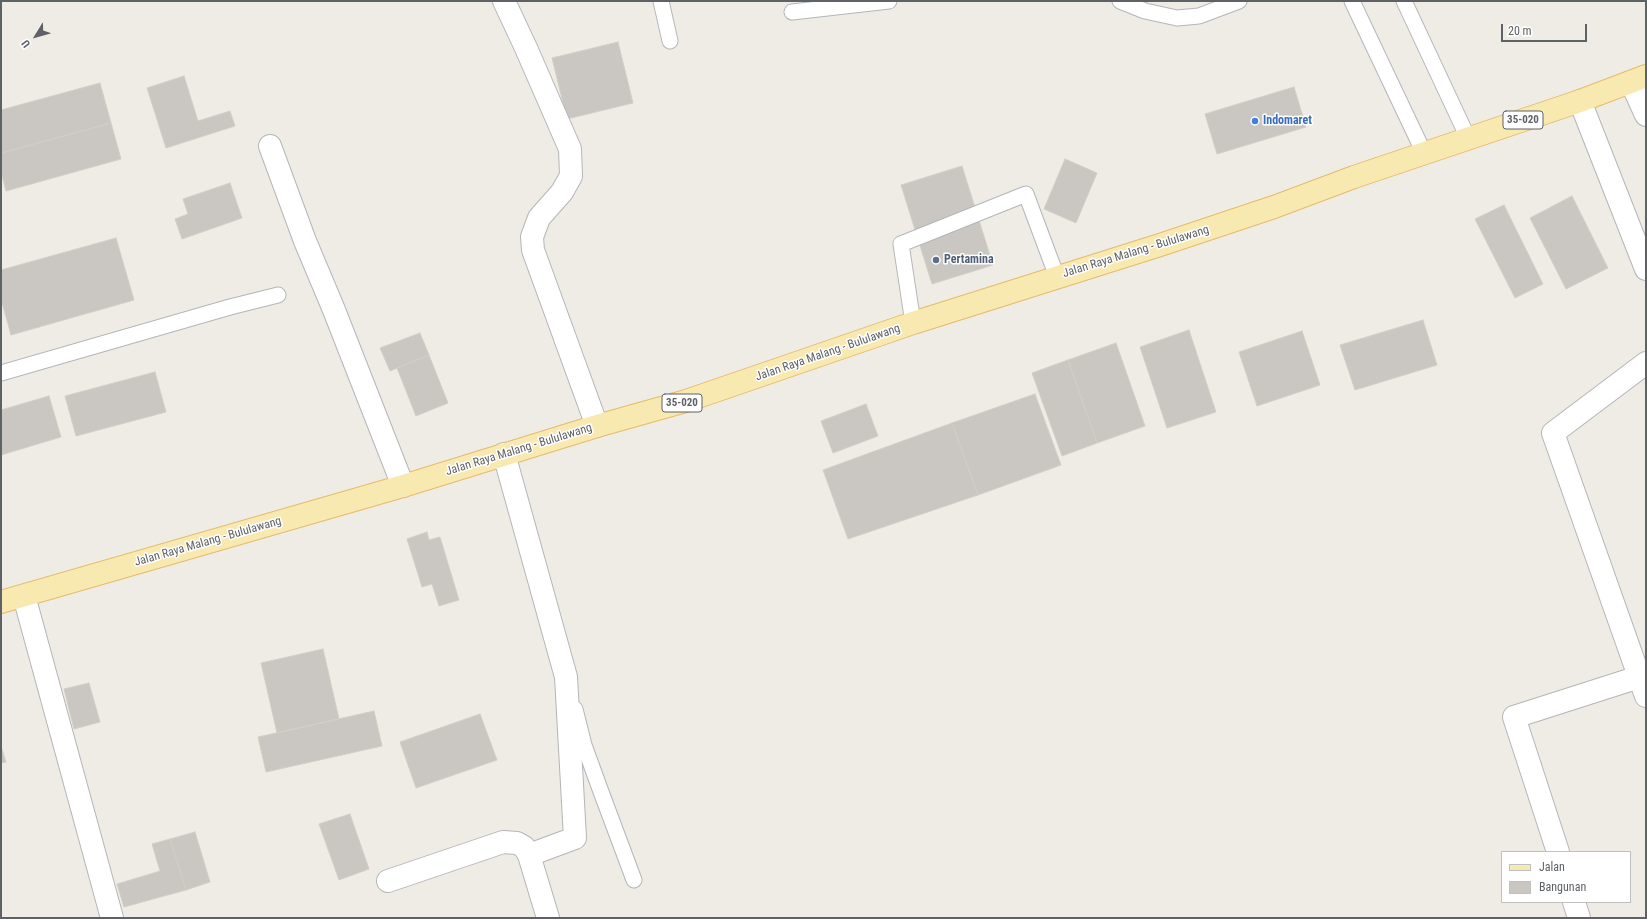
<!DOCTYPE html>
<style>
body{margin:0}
#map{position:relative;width:1647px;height:919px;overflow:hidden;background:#efece6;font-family:"Roboto Condensed",sans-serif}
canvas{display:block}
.frame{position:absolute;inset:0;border:2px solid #5e6165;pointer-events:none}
.legend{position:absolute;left:1501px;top:851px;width:130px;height:52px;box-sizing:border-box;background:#fff;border:1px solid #bfc0c1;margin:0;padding:5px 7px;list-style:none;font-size:12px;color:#5e6165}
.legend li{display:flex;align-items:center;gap:8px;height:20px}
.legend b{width:20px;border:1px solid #bfc0c1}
.north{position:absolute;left:16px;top:16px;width:40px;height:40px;-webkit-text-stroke:3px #fff;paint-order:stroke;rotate:233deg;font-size:11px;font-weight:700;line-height:16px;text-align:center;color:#5e6165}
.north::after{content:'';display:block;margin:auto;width:14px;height:18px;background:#5e6165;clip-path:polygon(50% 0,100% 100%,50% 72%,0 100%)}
.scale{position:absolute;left:1501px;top:24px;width:86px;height:18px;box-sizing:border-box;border:2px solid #5e6165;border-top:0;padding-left:5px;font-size:12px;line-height:14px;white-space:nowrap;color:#5e6165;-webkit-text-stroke:3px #fff;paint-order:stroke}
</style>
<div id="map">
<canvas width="1647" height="919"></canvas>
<div class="frame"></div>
<ul class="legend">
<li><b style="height:5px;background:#f8e9b1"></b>Jalan</li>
<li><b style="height:11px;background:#cac7c2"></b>Bangunan</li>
</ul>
<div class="north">U</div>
<div class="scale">20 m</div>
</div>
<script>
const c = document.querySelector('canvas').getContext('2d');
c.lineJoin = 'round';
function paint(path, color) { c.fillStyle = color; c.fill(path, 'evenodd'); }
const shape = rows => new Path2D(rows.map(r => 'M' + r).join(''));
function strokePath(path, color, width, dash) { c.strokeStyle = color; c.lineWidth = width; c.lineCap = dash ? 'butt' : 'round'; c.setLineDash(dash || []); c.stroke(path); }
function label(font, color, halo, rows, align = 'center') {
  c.font = font + ' "Roboto Condensed",sans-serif'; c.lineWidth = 3; c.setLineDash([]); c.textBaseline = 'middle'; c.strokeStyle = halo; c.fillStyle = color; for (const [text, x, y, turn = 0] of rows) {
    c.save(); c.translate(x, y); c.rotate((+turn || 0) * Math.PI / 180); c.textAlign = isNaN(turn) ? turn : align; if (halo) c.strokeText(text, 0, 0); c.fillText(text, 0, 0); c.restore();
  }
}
const building = shape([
 [618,42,633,103,567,119,552,58,618,42],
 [184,76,198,121,230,111,235,126,166,148,147,88,184,76],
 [100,83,111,123,1,153,1,110,100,83],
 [1294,87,1306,127,1217,154,1205,114,1294,87],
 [111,123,121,159,6,191,1,171,1,153,111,123],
 [1065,159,1097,173,1076,223,1044,209,1065,159],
 [962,166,993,265,932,284,901,185,962,166],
 [230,183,242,218,182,239,175,219,188,214,183,199,230,183],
 [1572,196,1608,268,1566,289,1530,218,1572,196],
 [1504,205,1543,284,1515,298,1475,219,1504,205],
 [116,238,134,300,11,335,1,299,1,270,116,238],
 [1423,320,1437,365,1355,390,1340,345,1423,320],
 [1189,330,1216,412,1167,428,1140,347,1189,330],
 [1302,331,1320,385,1257,406,1239,352,1302,331],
 [420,333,429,355,390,371,380,348,420,333],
 [1116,343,1145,426,1097,443,1068,360,1116,343],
 [429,355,448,403,416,416,397,368,429,355],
 [1068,360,1097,443,1062,456,1032,373,1068,360],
 [155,372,166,412,76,436,65,396,155,372],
 [1035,394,1061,465,978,495,952,423,1035,394],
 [49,396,61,437,1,455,1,410,49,396],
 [866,404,878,436,833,453,821,421,866,404],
 [952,423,978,495,848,539,823,470,952,423],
 [427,532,429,540,440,537,459,600,439,606,432,584,422,587,407,539,427,532],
 [323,649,339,719,277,733,261,663,323,649],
 [89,683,100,722,74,729,64,689,89,683],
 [374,711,382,746,266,772,258,737,374,711],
 [480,714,497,760,416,788,400,742,480,714],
 [1,746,6,762,1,763,1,746],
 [350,814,369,869,339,880,319,824,350,814],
 [195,832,210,882,186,890,170,839,195,832],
 [170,839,186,890,124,907,117,884,160,871,152,844,170,839]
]);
paint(building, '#cac7c2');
strokePath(building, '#d3cec5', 1);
const service = shape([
 [661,1,670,41],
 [1120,1,1145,11,1177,18,1199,16,1239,1],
 [1352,1,1424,153],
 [1404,1,1468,138],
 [792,12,889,1],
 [913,323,901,244,1026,194,1057,277],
 [1,373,230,307,278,295],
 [575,709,584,745,600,789,634,880]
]);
const minor = shape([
 [504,1,526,48,570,149,571,176,562,192,539,218,532,237,533,250,597,426],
 [1631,82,1646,115],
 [1580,101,1646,269],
 [270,146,305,241,334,310,403,486],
 [1646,363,1553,433,1646,696],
 [504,454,566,677,575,838,529,855],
 [24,596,112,918],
 [1558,852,1514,717,1639,677],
 [388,881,503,842,517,843,524,847,529,855,548,918],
 [1574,902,1579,918]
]);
const primary = shape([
 [1,602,403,486,597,426,686,401,913,323,1160,245,1274,207,1354,177,1580,101,1646,76]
]);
strokePath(service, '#b3b6b9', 17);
strokePath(minor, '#b3b6b9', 24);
strokePath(primary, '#e6bb68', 24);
strokePath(service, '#fff', 15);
strokePath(minor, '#fff', 22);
strokePath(primary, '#f8e9b1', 22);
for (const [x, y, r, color] of [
 [1255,121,4,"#3f7fe0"],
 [936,260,4,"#5c6f8a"]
]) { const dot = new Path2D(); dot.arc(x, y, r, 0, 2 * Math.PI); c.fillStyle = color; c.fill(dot); strokePath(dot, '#fff', 1.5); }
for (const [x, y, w] of [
 [1523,120,40],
 [682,403,40]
]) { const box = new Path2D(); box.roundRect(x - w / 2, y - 9, w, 18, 3); c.fillStyle = '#fff'; c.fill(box); strokePath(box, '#5e6165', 1); }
label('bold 11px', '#5e6165', null, [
 ["35-020",1523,120],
 ["35-020",682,403]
]);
label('bold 12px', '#366cbe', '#fff', [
 ["Indomaret",1263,121]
], 'left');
label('12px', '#5e6165', '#fff', [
 ["Jalan Raya Malang - Bululawang",1136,252,-17],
 ["Jalan Raya Malang - Bululawang",828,353,-19],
 ["Jalan Raya Malang - Bululawang",519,450,-17],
 ["Jalan Raya Malang - Bululawang",208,542,-16]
]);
label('bold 12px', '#4e5e75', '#fff', [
 ["Pertamina",944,260]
], 'left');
</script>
